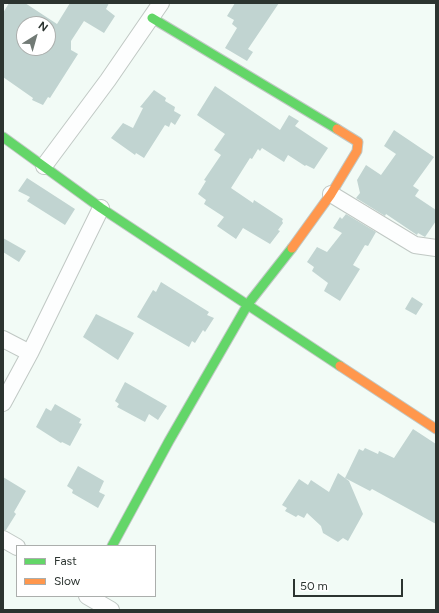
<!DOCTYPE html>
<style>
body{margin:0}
#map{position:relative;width:439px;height:613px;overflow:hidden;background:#f2fbf6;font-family:Figtree,sans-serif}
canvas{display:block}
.frame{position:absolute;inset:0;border:4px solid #2c3430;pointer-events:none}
.legend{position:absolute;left:16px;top:545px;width:140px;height:52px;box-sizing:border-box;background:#fff;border:1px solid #abaeac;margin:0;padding:5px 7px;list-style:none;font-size:12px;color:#2c3430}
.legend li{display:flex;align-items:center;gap:8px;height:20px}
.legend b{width:20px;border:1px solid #abaeac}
.north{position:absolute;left:16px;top:16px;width:40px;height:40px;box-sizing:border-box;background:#fff;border:1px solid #abaeac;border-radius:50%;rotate:37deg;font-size:11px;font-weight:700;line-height:16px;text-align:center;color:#2c3430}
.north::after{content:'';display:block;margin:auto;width:14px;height:18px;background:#717a75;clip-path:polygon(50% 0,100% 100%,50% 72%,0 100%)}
.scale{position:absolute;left:293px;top:579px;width:110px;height:18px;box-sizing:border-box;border:2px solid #2c3430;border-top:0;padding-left:5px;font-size:12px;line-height:14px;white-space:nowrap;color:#2c3430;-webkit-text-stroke:3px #fff;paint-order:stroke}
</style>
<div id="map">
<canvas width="439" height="613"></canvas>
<div class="frame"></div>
<ul class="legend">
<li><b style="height:5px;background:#63d668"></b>Fast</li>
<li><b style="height:5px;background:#ff974d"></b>Slow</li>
</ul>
<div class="north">N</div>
<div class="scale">50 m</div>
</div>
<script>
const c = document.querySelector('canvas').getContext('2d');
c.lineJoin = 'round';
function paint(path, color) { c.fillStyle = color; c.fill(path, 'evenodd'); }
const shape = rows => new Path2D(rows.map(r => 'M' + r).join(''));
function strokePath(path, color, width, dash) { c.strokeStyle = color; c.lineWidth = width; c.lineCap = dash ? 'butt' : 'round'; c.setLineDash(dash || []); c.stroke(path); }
paint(shape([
 [9,3,25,3,57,24,70,3,109,3,106,9,115,16,104,33,84,21,71,41,71,50,78,54,50,98,48,97,43,105,32,100,33,98,3,77,3,13],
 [24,24,48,24,48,48,24,48],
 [235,3,279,3,248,49,253,52,247,61,225,48,237,28,232,24,234,20,227,16],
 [215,86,280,130,289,115,299,121,295,126,328,148,314,169,306,165,305,166,288,155,284,162,262,148,260,151,258,149,252,159,250,158,231,188,253,203,254,200,283,219,282,221,283,223,278,230,280,231,270,244,243,228,236,239,217,226,224,217,204,204,206,200,198,194,206,181,204,180,221,155,214,150,225,134,197,115],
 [154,90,166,98,165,101,175,107,174,111,181,115,175,125,171,122,169,127,165,125,144,158,136,153,135,155,111,138,123,123,133,128,143,108,140,107],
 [394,130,434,157,413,186,419,190,415,196,436,210,436,221,425,237,418,233,417,235,386,214,385,216,356,198,360,193,357,180,366,165,381,175,396,154,384,146],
 [27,178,75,209,65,225,27,201,30,197,18,191],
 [346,214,376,232,368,246,365,245,353,265,360,269,340,301,324,291,328,283,312,271,314,267,307,262,317,247,327,252,342,233,333,228,340,217,342,219],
 [3,238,26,251,19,262,3,252],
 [161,282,209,312,207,315,214,318,205,332,203,330,195,343,192,341,189,347,137,317,153,290,156,292],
 [412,297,423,304,416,315,405,309],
 [96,314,134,333,118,360,83,337],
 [125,382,167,406,158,420,149,414,145,422,117,407,119,404,115,401],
 [55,404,81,419,79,423,82,424,70,446,62,442,61,443,36,427,46,408,51,411],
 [413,429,436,444,436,524,372,489,370,491,345,478,359,449,363,451,365,448,378,454,379,451,394,458],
 [78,466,104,481,99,492,105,495,98,508,72,493,73,490,67,486],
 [338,473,349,481,363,514,348,541,343,538,338,542,323,533,321,526,307,513,304,518,298,515,296,517,285,511,287,508,282,505,299,479,308,485,311,480,329,492],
 [3,477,26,491,14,512,16,514,6,530,3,530]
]), '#c1d4d1');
const street = shape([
 [44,166,108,80,161,3],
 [331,194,415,245,436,248],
 [3,339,30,353],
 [3,403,30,353,101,208],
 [3,539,17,547],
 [87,596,111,610]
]);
const fast = shape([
 [152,18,337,129],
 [3,137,101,208,340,366],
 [112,546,169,441,248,304,292,248]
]);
const slow = shape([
 [292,248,331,194,357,151,358,142,337,129],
 [340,366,436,429]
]);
strokePath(street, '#c0c8c4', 18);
strokePath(fast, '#c0c8c4', 11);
strokePath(slow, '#c0c8c4', 11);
strokePath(street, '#fdfefe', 16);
strokePath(fast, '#63d668', 9);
strokePath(slow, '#ff974d', 9);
</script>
